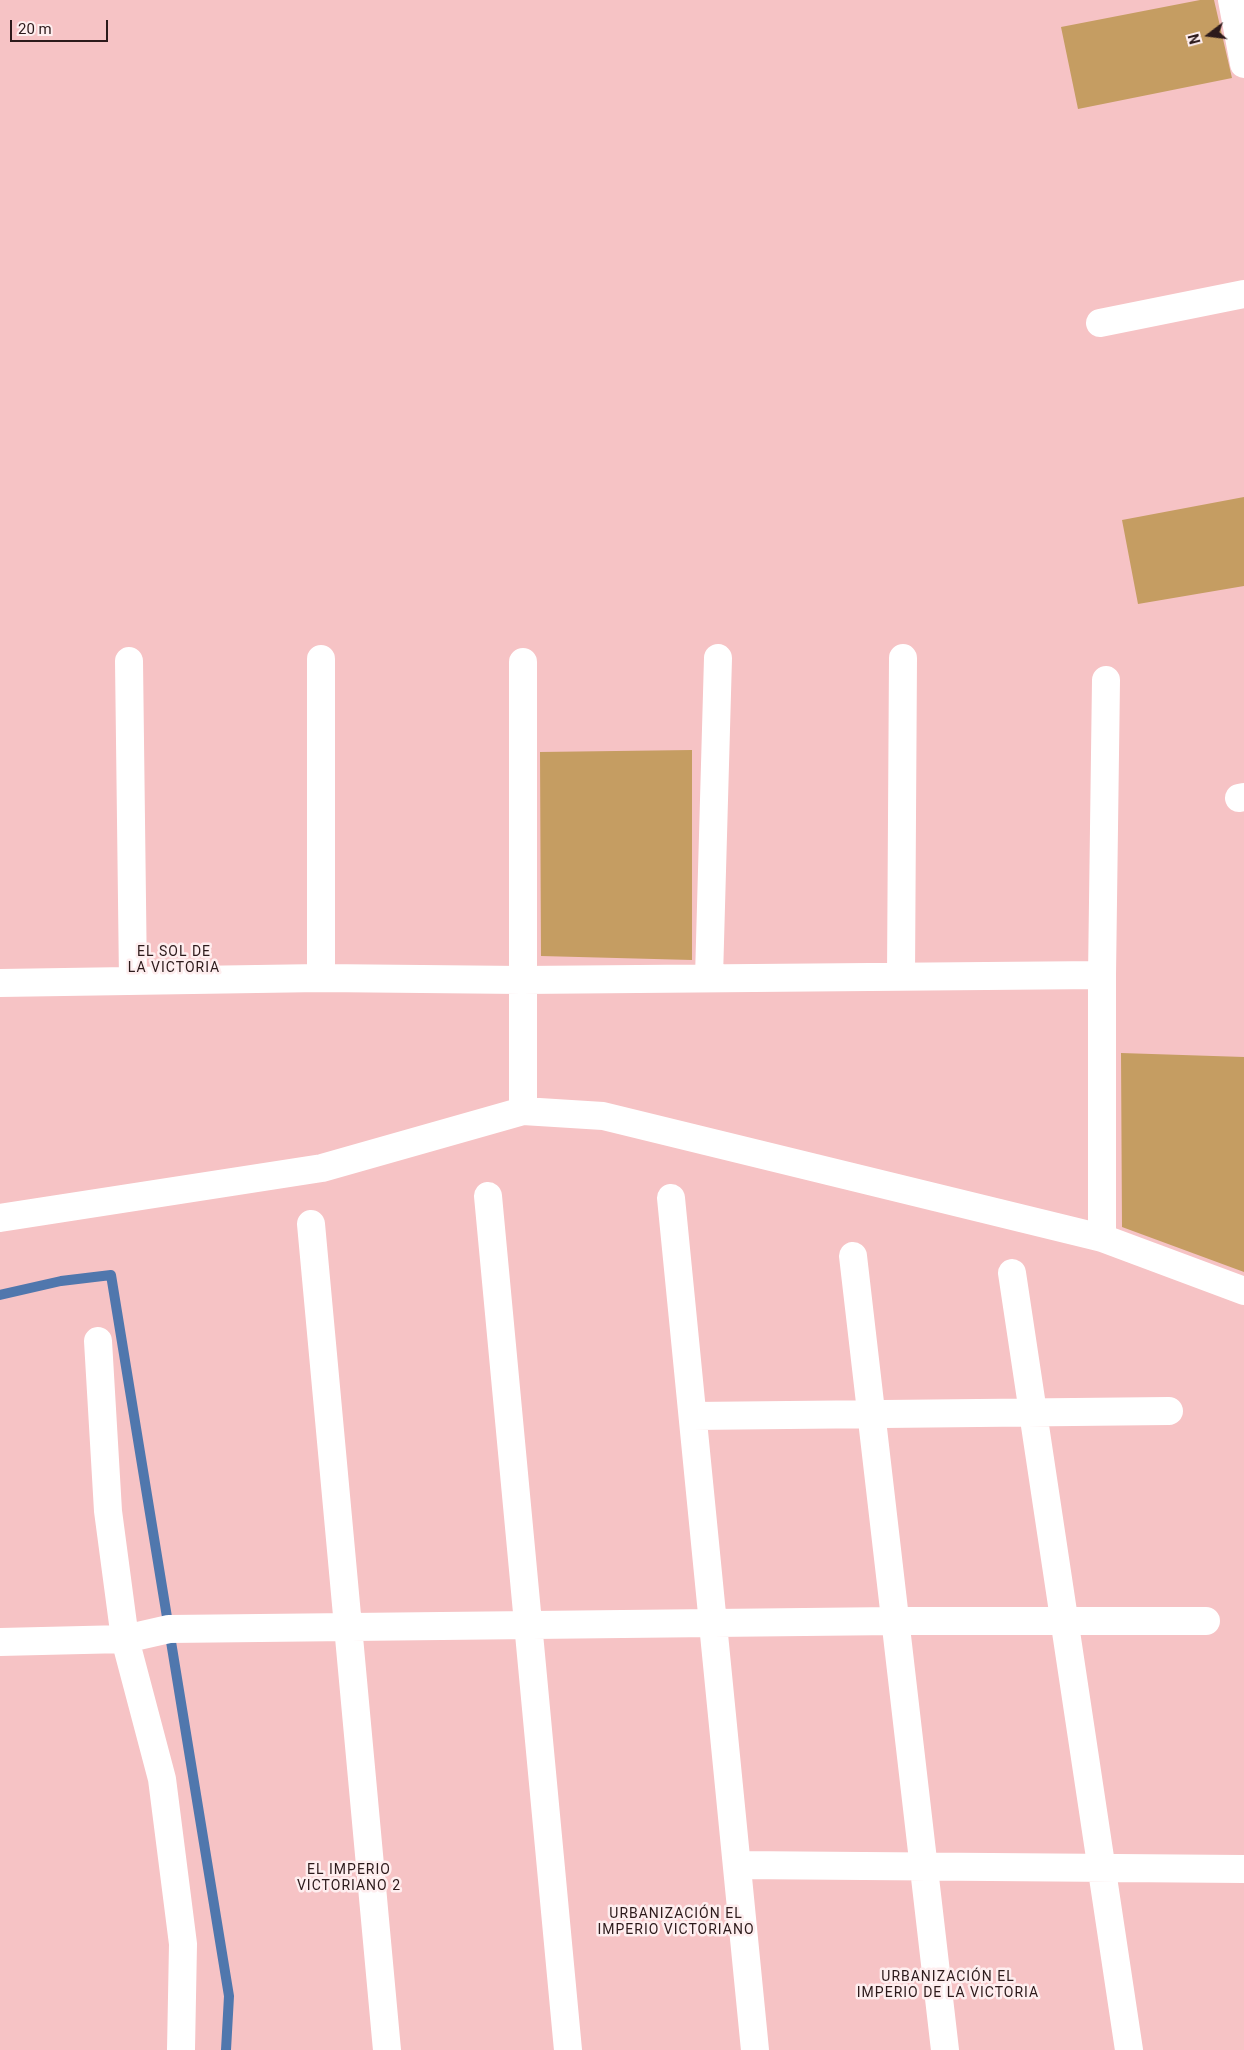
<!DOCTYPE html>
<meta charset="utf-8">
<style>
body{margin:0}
#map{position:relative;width:1244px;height:2050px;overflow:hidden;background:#f6c3c5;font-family:Roboto,sans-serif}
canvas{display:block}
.north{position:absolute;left:1184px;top:10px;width:50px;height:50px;-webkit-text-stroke:4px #feeeef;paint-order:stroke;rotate:255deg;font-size:14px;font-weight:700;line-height:20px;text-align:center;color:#2c1a1b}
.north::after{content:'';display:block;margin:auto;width:18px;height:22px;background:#2c1a1b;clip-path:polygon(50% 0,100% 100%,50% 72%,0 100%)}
.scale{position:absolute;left:10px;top:20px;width:98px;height:22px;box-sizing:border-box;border:2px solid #2c1a1b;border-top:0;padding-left:6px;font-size:15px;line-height:18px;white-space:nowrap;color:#2c1a1b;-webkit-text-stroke:4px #feeeef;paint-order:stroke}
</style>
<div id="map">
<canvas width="1244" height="2050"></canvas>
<div class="north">N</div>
<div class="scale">20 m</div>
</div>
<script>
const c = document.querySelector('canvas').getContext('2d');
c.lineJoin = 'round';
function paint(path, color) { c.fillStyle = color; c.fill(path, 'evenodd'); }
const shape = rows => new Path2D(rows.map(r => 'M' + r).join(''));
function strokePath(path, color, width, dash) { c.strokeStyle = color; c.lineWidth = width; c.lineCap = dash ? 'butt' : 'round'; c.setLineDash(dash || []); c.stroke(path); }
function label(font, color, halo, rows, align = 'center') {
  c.font = font + ' Roboto,sans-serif'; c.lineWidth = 5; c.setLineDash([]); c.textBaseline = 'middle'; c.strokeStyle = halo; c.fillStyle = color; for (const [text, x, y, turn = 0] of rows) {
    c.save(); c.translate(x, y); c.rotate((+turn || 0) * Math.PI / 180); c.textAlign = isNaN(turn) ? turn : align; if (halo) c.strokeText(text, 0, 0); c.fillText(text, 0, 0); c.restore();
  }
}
paint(shape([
 [1200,0,1214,0,1232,78,1078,109,1061,27],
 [1244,497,1244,586,1138,604,1122,520],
 [692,750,692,960,541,956,540,752],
 [1121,1053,1244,1057,1244,1272,1122,1227]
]), '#c59d62');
strokePath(shape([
 [0,1295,61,1281,111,1275,229,1996,226,2050]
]), '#5077ad', 10);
strokePath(shape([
 [1232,0,1244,64],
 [1100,323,1244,294],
 [321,659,321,978],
 [129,661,133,980],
 [1239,798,1244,797],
 [901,976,903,658],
 [709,977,718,658],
 [0,983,321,978,522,980,1102,975],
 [523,1111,523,662],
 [488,1196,568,2050],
 [671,1198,755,2050],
 [0,1218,322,1168,523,1111,603,1116,1102,1238,1244,1291],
 [311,1224,387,2050],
 [1102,1238,1102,975,1106,680],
 [853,1256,945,2050],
 [1012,1273,1129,2050],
 [98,1341,108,1511,125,1639,162,1779,183,1944,181,2050],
 [693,1416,1169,1411],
 [0,1642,125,1639,169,1629,895,1621,1206,1621],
 [737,1865,1244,1869]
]), '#fff', 28);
c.letterSpacing = '1px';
label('14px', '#2c1a1b', '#feeeef', [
 ["EL SOL DE",174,952],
 ["LA VICTORIA",174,968],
 ["EL IMPERIO",349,1870],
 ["VICTORIANO 2",349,1886],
 ["URBANIZACIÓN EL",676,1914],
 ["IMPERIO VICTORIANO",676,1930],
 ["URBANIZACIÓN EL",948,1977],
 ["IMPERIO DE LA VICTORIA",948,1993]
]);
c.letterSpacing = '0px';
</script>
